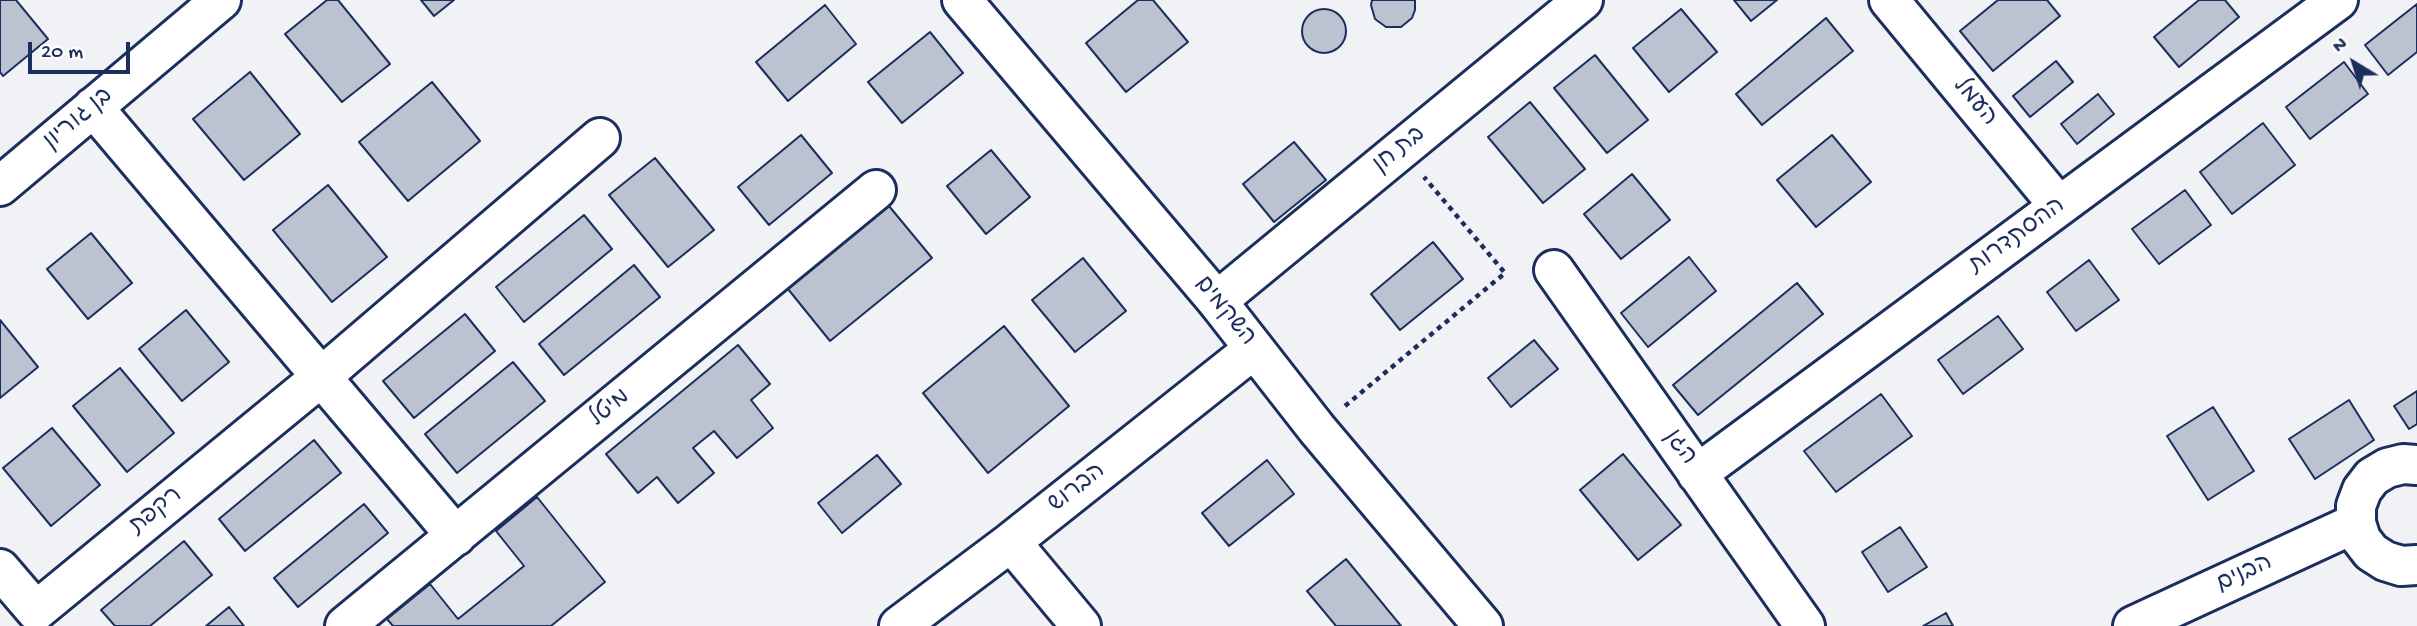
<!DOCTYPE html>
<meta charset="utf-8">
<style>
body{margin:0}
#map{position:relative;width:2417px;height:626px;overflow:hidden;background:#f1f2f5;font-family:"Gochi Hand",sans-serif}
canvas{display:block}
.north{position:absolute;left:2319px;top:28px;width:70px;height:70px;-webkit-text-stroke:5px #fff;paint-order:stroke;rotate:322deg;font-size:19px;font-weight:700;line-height:28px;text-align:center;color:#1b2f5e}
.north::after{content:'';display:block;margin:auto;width:24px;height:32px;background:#1b2f5e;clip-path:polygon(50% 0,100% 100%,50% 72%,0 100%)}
.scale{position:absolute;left:28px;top:42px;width:102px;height:32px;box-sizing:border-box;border:4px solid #1b2f5e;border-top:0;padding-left:9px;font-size:21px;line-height:24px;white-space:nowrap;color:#1b2f5e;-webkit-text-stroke:5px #fff;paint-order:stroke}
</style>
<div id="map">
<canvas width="2417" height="626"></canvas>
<div class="north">N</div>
<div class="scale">20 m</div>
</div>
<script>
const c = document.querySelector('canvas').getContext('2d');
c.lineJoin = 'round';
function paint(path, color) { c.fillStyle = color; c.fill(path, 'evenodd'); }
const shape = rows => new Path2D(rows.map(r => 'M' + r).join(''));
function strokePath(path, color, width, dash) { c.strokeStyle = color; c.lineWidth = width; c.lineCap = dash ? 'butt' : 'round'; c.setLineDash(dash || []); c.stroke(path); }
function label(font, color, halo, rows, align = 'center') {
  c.font = font + ' "Gochi Hand","Playpen Sans Hebrew",sans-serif'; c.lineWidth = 5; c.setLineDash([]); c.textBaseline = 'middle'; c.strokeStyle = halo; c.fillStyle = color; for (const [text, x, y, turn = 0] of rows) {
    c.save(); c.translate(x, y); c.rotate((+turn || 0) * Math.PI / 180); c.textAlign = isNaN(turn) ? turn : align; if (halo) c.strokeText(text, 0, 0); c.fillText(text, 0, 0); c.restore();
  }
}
const building = shape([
 [0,0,16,0,48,39,3,76,0,72,0,0],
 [327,0,338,0,390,64,342,102,285,34,327,0],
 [421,0,454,0,434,16,421,0],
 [1138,0,1153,0,1188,42,1126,92,1086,43,1138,0],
 [1372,0,1415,0,1415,10,1412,18,1401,27,1386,27,1375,19,1371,5,1372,0],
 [1734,0,1777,0,1751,21,1734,0],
 [1998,0,2047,0,2060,16,1993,71,1960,31,1998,0],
 [2199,0,2225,0,2239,17,2179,67,2154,37,2199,0],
 [2417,4,2417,52,2388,75,2365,45,2417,4],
 [825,5,856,44,788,101,756,62,825,5],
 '1302 31a22 22 0 1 1 44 0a22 22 0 1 1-44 0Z',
 [1681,9,1717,52,1669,92,1633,48,1681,9],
 [1826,18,1853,51,1762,125,1736,94,1826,18],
 [930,32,963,73,902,123,868,82,930,32],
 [1595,55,1648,120,1607,153,1554,88,1595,55],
 [2056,61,2073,82,2030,117,2013,96,2056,61],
 [2344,62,2368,94,2310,139,2286,107,2344,62],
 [250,72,300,134,244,180,193,119,250,72],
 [432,82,480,141,408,201,359,142,432,82],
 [2098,94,2114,114,2077,144,2061,124,2098,94],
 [1530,102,1585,169,1543,203,1488,137,1530,102],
 [2263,123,2295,165,2232,214,2200,172,2263,123],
 [801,135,832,173,769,225,738,187,801,135],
 [1832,135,1871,182,1816,227,1777,180,1832,135],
 [1294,142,1326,180,1274,222,1243,184,1294,142],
 [991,150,1030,197,986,234,947,186,991,150],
 [655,158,714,230,668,267,609,195,655,158],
 [1632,174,1670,220,1621,259,1584,214,1632,174],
 [328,185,387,257,332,302,273,230,328,185],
 [2185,190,2211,225,2159,264,2132,229,2185,190],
 [889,206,932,258,830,341,788,289,889,206],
 [584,215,612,249,524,322,496,287,584,215],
 [91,233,132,283,88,319,47,269,91,233],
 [1433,242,1463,279,1400,330,1371,294,1433,242],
 [1689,257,1716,291,1648,347,1621,313,1689,257],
 [1083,258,1126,311,1075,352,1032,300,1083,258],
 [2089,260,2119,300,2076,331,2047,292,2089,260],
 [634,265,660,297,564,375,539,344,634,265],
 [1797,283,1823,314,1698,415,1673,385,1797,283],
 [186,310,229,362,182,401,139,349,186,310],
 [465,314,495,351,414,418,383,381,465,314],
 [1998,316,2023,349,1963,394,1938,360,1998,316],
 [0,320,38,367,0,398,0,320],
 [1004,326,1069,406,988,473,923,393,1004,326],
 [1534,340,1558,369,1511,407,1488,378,1534,340],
 [738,345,770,384,751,400,773,428,737,458,714,431,693,448,714,473,678,503,657,477,638,493,606,454,738,345],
 [513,362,545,401,457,473,425,434,513,362],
 [120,368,174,433,127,472,73,406,120,368],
 [2417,391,2417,424,2409,429,2394,406,2417,391],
 [1881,394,1912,436,1836,492,1804,451,1881,394],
 [2349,400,2374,440,2315,479,2289,439,2349,400],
 [2213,407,2254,471,2208,500,2167,436,2213,407],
 [52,428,100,485,51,526,3,468,52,428],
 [314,440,341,473,245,551,219,519,314,440],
 [1623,454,1681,525,1638,560,1580,490,1623,454],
 [877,455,901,484,842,533,818,503,877,455],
 [1267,460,1294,494,1229,546,1202,513,1267,460],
 [537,497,605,582,551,626,393,626,387,619,430,584,458,619,524,566,496,531,537,497],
 [364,504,388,533,298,607,274,578,364,504],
 [1900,527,1927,567,1888,592,1862,552,1900,527],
 [184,541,212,575,150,626,115,626,101,610,184,541],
 [1346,559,1401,626,1336,626,1307,591,1346,559],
 [229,607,244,626,206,626,229,607],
 [1946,613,1953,626,1923,626,1946,613]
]);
paint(building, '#bcc2d0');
strokePath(building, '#1b2f5e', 2);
const street = shape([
 [1889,0,2059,206],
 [93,107,456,536],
 [0,186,221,0],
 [1554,270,1805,626],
 [1217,301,1583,0],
 [1697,474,2338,0],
 [1011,542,1081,626],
 [0,569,36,611,321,377,600,138],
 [345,626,876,190],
 [899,626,1011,542,1254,349]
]);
const secondary = shape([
 [962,0,1217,301,1317,429,1483,626],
 [2417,465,2403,464,2387,468,2372,477,2362,490,2356,506,2356,523,2361,539,2371,552,2385,561,2401,566,2417,565],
 [2133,626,2356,523]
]);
strokePath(street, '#1b2f5e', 44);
strokePath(secondary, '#1b2f5e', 44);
strokePath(shape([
 [1345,406,1505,273,1424,177]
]), '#1b2f5e', 4.5, [5, 5]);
strokePath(street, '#fff', 38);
strokePath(secondary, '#fff', 38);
label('24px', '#1b2f5e', '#fff', [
 ["העמל",1974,103,50],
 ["בן גוריון",79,120,-40],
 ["בת חן",1400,151,-39],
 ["ההסתדרות",2018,237,-36],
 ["השקמים",1224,312,51],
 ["מיטל",611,409,-39],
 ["הגן",1679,448,55],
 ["הברוש",1078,489,-38],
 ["רקפת",157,512,-39],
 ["הבנים",2245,575,-25]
]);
</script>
